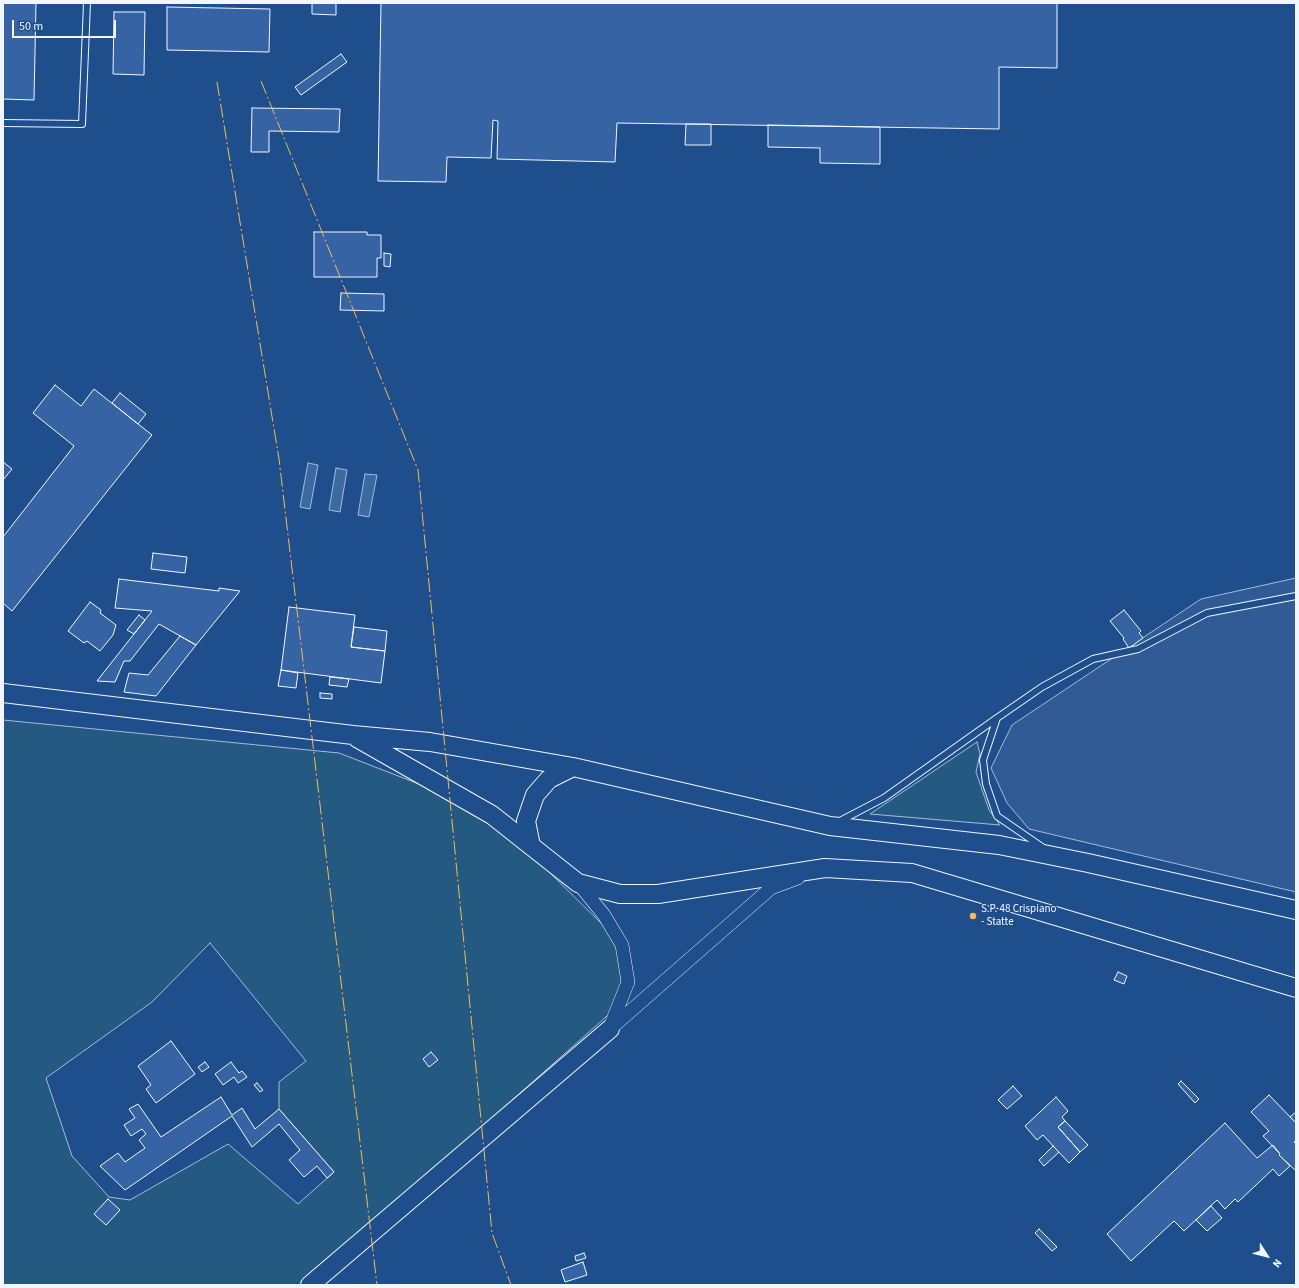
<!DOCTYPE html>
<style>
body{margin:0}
#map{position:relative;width:1299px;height:1288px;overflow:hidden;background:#1f4e8c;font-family:"Source Sans 3",sans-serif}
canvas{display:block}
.frame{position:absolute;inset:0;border:4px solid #f2f6ff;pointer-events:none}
.north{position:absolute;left:1247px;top:1236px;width:40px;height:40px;-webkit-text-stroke:3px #1f4e8c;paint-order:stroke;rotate:126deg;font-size:11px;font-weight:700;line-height:16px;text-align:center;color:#f2f6ff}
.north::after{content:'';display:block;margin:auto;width:14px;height:18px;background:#f2f6ff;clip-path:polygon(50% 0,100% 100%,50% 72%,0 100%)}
.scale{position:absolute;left:12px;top:20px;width:104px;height:18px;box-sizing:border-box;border:2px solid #f2f6ff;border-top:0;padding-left:5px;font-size:12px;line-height:14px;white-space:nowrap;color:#f2f6ff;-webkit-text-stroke:3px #1f4e8c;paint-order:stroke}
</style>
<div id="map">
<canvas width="1299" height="1288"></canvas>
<div class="frame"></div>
<div class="north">N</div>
<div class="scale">50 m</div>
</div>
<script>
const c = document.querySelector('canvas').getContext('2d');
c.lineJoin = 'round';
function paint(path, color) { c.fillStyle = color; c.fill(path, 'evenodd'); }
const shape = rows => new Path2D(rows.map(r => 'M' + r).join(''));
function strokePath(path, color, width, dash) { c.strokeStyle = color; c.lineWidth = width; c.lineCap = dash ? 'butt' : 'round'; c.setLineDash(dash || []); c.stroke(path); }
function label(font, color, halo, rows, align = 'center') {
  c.font = font + ' "Source Sans 3",sans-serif'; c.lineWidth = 3; c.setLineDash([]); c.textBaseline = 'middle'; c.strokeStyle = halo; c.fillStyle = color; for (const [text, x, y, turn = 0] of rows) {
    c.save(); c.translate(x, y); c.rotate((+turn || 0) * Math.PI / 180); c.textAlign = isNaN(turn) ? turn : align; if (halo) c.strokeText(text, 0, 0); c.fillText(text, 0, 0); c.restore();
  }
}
const green = shape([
 [3,720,339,753,455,798,540,863,611,933,624,967,616,1008,304,1285,3,1285,3,720],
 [210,943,306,1061,279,1082,279,1109,334,1172,298,1204,228,1144,130,1200,109,1197,72,1156,46,1078,152,1002,210,943],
 [977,742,980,754,976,772,989,810,1000,825,870,814,977,742]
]);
paint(green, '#245a82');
strokePath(green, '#a8bbd7', 1);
const parking = shape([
 [1296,578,1296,892,1029,829,1007,803,991,768,1012,725,1201,599,1296,578]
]);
paint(parking, '#305b95');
strokePath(parking, '#a8bbd7', 1);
const water = shape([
 [308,463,318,465,310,509,300,507,308,463],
 [336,468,347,470,340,512,329,510,336,468],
 [365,474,377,475,369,517,358,515,365,474]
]);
paint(water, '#3b69a3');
strokePath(water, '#a8bbd7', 1);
const building = shape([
 [3,3,36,3,34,100,3,99,3,3],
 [312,3,336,3,336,15,312,14,312,3],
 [381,3,1057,3,1057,68,999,67,999,129,617,123,615,162,497,159,498,121,493,120,491,158,447,157,446,182,378,181,381,3],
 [167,7,270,9,269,52,167,50,167,7],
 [114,12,145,12,144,75,113,74,114,12],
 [341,54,347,62,301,95,295,87,341,54],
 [252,108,340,109,339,132,269,131,269,152,251,152,252,108],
 [686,124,711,124,711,145,685,145,686,124],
 [768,125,880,127,880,164,820,163,820,148,768,147,768,125],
 [314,232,367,232,367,235,381,235,381,258,377,258,377,277,314,277,314,232],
 [384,253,391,254,390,267,384,266,384,253],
 [341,293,384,294,384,311,340,310,341,293],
 [55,385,81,406,94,389,152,435,12,611,3,603,3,537,74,446,33,413,55,385],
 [120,393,146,414,138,424,112,403,120,393],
 [3,462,12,469,3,480,3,462],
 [153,553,187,557,185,573,151,569,153,553],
 [119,579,219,591,219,588,240,591,196,645,159,624,130,661,124,661,115,682,97,681,152,611,115,608,119,579],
 [90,602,101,610,100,613,116,625,113,635,100,651,87,641,84,643,68,631,90,602],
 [289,607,355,615,351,647,385,651,381,683,281,670,289,607],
 [1124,610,1141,631,1139,633,1143,638,1129,648,1123,639,1124,638,1110,621,1124,610],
 [139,615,145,620,134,634,127,630,139,615],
 [354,627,387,631,385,651,351,647,354,627],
 [180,636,196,645,156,696,124,692,129,673,148,675,180,636],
 [281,670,298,673,296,688,278,686,281,670],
 [330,677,349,679,347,687,329,685,330,677],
 [320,693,332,694,332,699,320,698,320,693],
 [1118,972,1127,976,1124,984,1114,980,1118,972],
 [171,1041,195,1074,156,1103,146,1089,151,1085,138,1066,171,1041],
 [431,1052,438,1060,429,1067,423,1059,431,1052],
 [205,1062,209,1067,202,1072,198,1067,205,1062],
 [231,1062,239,1073,242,1071,247,1077,238,1083,234,1077,223,1085,215,1074,231,1062],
 [1181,1081,1199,1099,1195,1103,1178,1084,1181,1081],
 [257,1083,263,1090,260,1092,254,1085,257,1083],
 [1013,1086,1022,1096,1007,1109,998,1100,1013,1086],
 [1269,1095,1296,1123,1296,1140,1294,1142,1296,1144,1296,1171,1279,1155,1280,1154,1263,1136,1269,1131,1251,1112,1269,1095],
 [221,1097,232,1115,242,1108,255,1129,279,1109,334,1172,327,1178,317,1166,304,1177,289,1160,300,1150,279,1124,252,1147,232,1116,125,1190,100,1166,118,1153,125,1162,145,1148,139,1140,146,1134,142,1129,131,1136,124,1125,135,1118,129,1109,138,1104,161,1137,221,1097],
 [1056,1097,1068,1111,1062,1117,1065,1121,1058,1127,1080,1152,1069,1163,1043,1135,1037,1140,1025,1126,1056,1097],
 [1296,1112,1296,1123,1290,1117,1296,1112],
 [1065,1121,1088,1145,1080,1152,1058,1127,1065,1121],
 [1225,1123,1257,1158,1273,1145,1280,1154,1279,1155,1290,1166,1279,1176,1273,1169,1238,1202,1235,1199,1225,1209,1217,1200,1184,1231,1174,1221,1131,1261,1107,1234,1225,1123],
 [1053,1146,1059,1152,1044,1166,1039,1160,1053,1146],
 [108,1199,120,1210,106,1225,94,1214,108,1199],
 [1211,1206,1222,1218,1207,1231,1196,1220,1211,1206],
 [1039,1229,1057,1247,1052,1251,1035,1233,1039,1229],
 [584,1253,586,1258,576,1261,575,1256,584,1253],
 [583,1262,587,1275,565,1282,561,1270,583,1262]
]);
paint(building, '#3563a3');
strokePath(building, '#f2f6ff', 1);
const lane = shape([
 [3,123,82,124,87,3],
 [997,718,1042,687,1093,659,1138,649,1207,613,1296,596],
 [838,822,884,798,997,718,983,760,986,784,997,816,1042,847]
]);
const street = shape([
 [578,883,604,915,622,945,628,982,610,1027],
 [610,1029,771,888,798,878]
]);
const secondary = shape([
 [3,693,353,735,430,742,573,767,830,826,999,845,1088,863,1296,910],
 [357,738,492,815,578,883,620,894,658,894,825,868,912,873,1296,988],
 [531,846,526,821,535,795,549,779,573,767],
 [310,1285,610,1029]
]);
strokePath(lane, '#f2f6ff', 8);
strokePath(street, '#f2f6ff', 14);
strokePath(secondary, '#f2f6ff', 20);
strokePath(lane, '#1f4e8c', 6);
strokePath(street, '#1f4e8c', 13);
strokePath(secondary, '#1f4e8c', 18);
strokePath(shape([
 [261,81,418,470,492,1233,511,1285],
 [217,82,279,459,377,1285]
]), '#ffb74d', 1, [14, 3, 2, 3]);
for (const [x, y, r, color] of [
 [973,916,4,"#ffb74d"]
]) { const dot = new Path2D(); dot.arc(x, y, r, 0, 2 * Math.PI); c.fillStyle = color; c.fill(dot); strokePath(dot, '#1f4e8c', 1.5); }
label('11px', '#f2f6ff', '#1f4e8c', [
 ["S.P. 48 Crispiano",981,910],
 ["- Statte",981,923]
], 'left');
</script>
